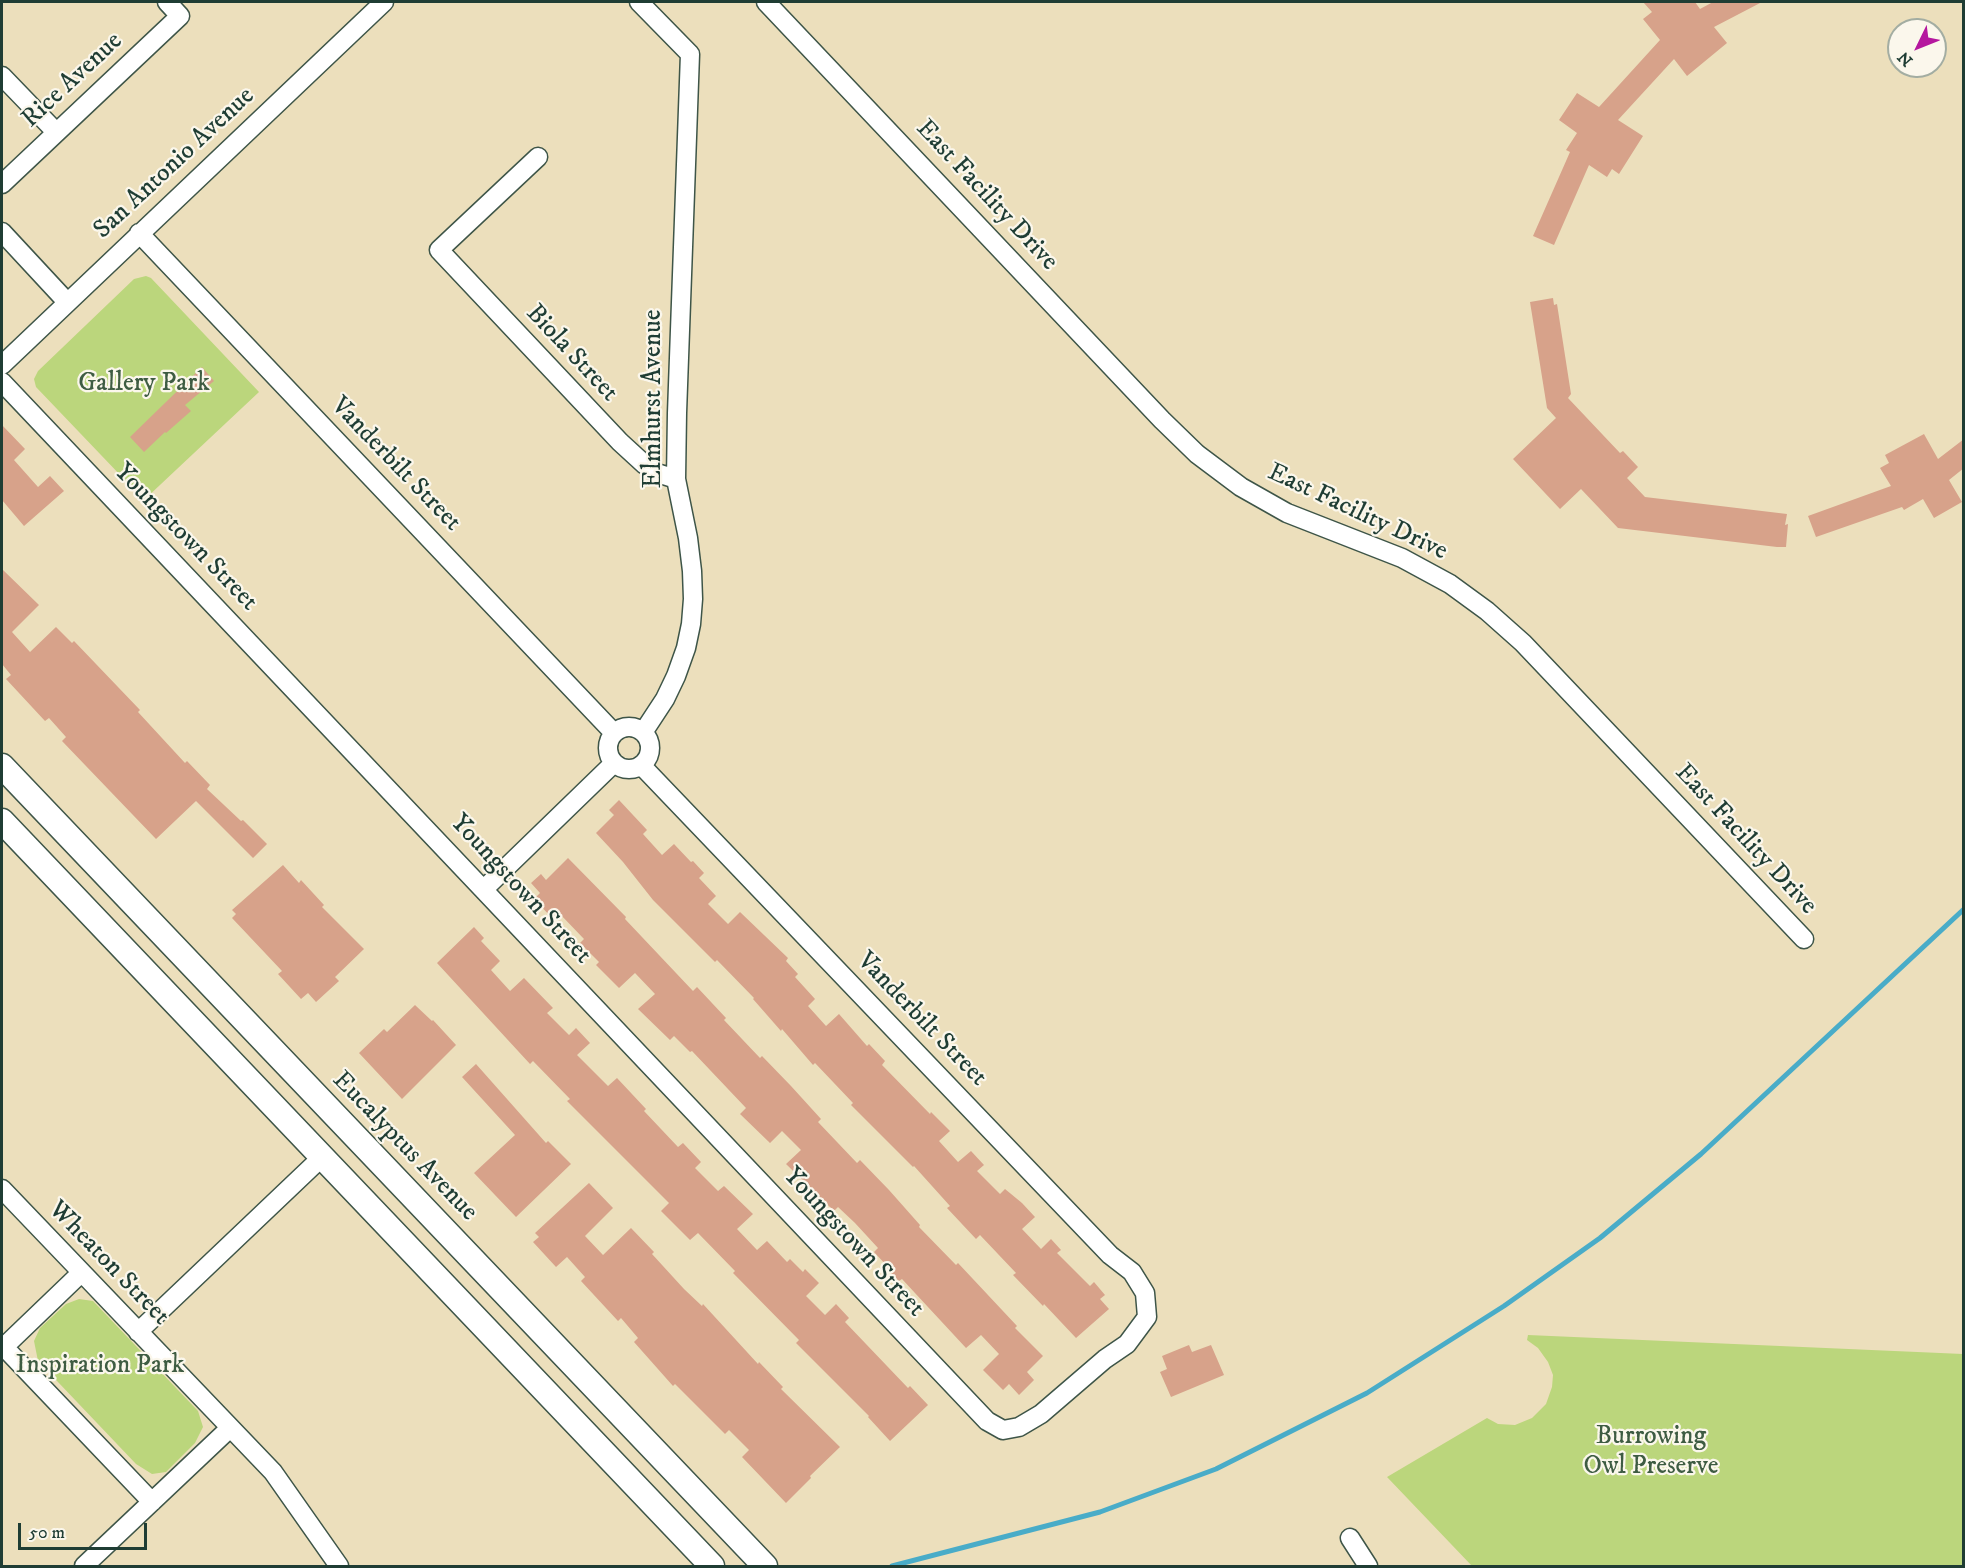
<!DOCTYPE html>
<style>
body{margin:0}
#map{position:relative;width:1965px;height:1568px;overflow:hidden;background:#ecdfbc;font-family:"IM FELL DW Pica",serif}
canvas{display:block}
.frame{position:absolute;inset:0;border:3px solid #1f3d34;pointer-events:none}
.north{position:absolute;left:1887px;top:18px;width:60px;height:60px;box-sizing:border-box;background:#fbf7ec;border:2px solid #a3ada2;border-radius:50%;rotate:227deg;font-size:16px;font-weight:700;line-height:24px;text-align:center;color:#1f3d34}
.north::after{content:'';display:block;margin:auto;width:21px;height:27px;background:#b5179e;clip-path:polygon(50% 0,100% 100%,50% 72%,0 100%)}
.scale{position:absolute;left:18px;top:1523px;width:129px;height:27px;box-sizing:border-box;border:3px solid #1f3d34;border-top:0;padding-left:8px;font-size:18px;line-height:21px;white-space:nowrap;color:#1f3d34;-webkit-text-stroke:4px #fbf7ec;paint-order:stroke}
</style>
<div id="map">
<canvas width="1965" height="1568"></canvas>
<div class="frame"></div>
<div class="north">N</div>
<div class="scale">50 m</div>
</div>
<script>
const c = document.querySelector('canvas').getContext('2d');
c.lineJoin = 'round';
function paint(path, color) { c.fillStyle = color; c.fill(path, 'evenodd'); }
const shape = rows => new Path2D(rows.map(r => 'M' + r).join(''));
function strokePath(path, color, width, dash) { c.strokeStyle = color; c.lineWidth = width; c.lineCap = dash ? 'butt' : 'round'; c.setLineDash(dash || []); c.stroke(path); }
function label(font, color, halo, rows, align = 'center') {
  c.font = font + ' "IM FELL DW Pica",serif'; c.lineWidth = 4.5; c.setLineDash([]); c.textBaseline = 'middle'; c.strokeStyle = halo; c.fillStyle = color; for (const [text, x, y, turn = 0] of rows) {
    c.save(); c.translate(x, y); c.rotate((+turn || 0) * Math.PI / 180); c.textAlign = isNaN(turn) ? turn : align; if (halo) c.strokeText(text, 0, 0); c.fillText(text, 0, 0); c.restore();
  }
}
paint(shape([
 [146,276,151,278,259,392,144,500,36,387,34,379,38,371,134,279],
 [79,1299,93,1301,198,1411,203,1427,195,1443,166,1472,152,1474,136,1464,38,1361,34,1341,40,1328,66,1304],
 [1528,1335,1963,1354,1963,1566,1472,1566,1387,1477,1487,1418,1498,1424,1515,1425,1532,1418,1546,1404,1552,1387,1553,1375,1548,1362,1538,1348,1527,1340]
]), '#bbd67c');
strokePath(shape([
 [892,1566,1100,1512,1216,1469,1367,1393,1504,1306,1600,1238,1701,1154,1964,909]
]), '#49acc8', 5);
paint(shape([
 [1643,2,1695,2,1700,9,1713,2,1762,2,1714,27,1727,43,1687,76,1674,59,1618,120,1643,136,1619,174,1612,169,1607,177,1589,165,1554,245,1533,236,1570,152,1566,150,1577,133,1559,120,1577,93,1599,107,1660,40,1643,19,1652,12],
 [1553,298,1554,305,1557,304,1571,394,1568,398,1620,453,1623,451,1638,467,1627,478,1645,497,1787,514,1785,525,1788,524,1786,547,1777,547,1618,528,1581,489,1560,509,1513,459,1556,418,1547,408,1530,302],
 [202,367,214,381,185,405,191,411,166,433,165,432,144,452,130,437],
 [2,425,25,449,14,460,38,487,50,476,64,491,24,526,2,500],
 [1924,434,1938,459,1964,439,1964,468,1949,480,1962,502,1934,518,1923,499,1904,510,1902,507,1816,537,1808,516,1891,486,1880,468,1889,463,1885,455],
 [2,569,39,605,12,632,30,652,56,627,72,643,74,641,140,710,138,712,185,763,187,761,210,785,207,789,241,821,243,820,267,844,253,858,196,801,156,839,62,741,66,737,49,718,45,721,6,679,11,675,2,664],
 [619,800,647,830,643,834,662,855,674,844,691,862,693,861,704,873,699,878,716,896,708,904,728,924,740,912,788,958,786,961,798,974,795,977,815,999,808,1006,826,1026,839,1014,867,1046,869,1044,885,1061,882,1065,930,1114,931,1112,950,1131,939,1141,958,1162,971,1151,984,1165,977,1171,1000,1194,1005,1189,1022,1203,1035,1217,1022,1229,1041,1249,1051,1239,1061,1250,1057,1253,1090,1286,1094,1282,1105,1295,1100,1299,1109,1309,1076,1338,1044,1304,1043,1306,1013,1275,1016,1273,980,1235,976,1239,947,1208,950,1206,914,1166,913,1167,851,1105,853,1103,815,1063,813,1065,782,1029,781,1031,753,999,754,998,717,960,715,962,653,900,623,862,596,833,614,815,609,810],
 [568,858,626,917,625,919,693,991,697,987,726,1018,724,1020,760,1058,762,1056,791,1086,821,1119,818,1122,857,1163,860,1160,889,1190,920,1225,919,1227,956,1265,958,1263,1017,1326,1015,1328,1043,1356,1027,1372,1034,1380,1019,1395,1009,1384,1003,1390,983,1370,999,1354,981,1335,966,1348,902,1279,899,1281,886,1268,887,1266,874,1252,878,1248,855,1223,838,1207,834,1211,786,1164,801,1150,782,1131,770,1143,740,1114,746,1108,692,1051,690,1052,674,1036,670,1040,638,1009,655,994,635,973,619,988,596,965,599,962,580,943,584,939,559,913,553,919,534,899,540,893,531,883,541,874,546,880],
 [283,865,299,883,301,880,324,905,322,907,364,949,335,977,339,981,316,1002,308,993,301,999,278,974,282,971,232,918,236,914,232,910],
 [474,927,484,938,481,941,500,961,491,970,510,991,524,978,553,1008,547,1013,569,1035,576,1028,590,1043,577,1055,608,1086,617,1078,646,1109,644,1111,678,1147,683,1143,701,1162,695,1168,718,1191,724,1186,753,1214,737,1229,757,1250,767,1241,787,1262,790,1259,803,1272,805,1269,819,1283,806,1296,825,1315,836,1304,849,1318,845,1322,908,1388,910,1386,928,1405,890,1441,868,1417,869,1416,796,1343,799,1340,733,1273,735,1271,698,1233,690,1240,661,1211,669,1203,567,1101,570,1099,533,1061,530,1064,437,963],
 [415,1005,432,1021,433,1020,456,1045,402,1099,359,1053,384,1029,387,1032],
 [476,1064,546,1143,548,1141,571,1164,516,1217,474,1173,515,1135,462,1077],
 [589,1183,613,1208,585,1236,603,1255,631,1228,654,1252,652,1254,684,1289,702,1306,703,1304,758,1364,759,1362,783,1387,781,1389,840,1447,810,1476,811,1478,786,1503,742,1457,749,1450,729,1430,725,1434,675,1384,673,1386,634,1342,638,1338,621,1318,618,1321,581,1281,585,1277,567,1257,556,1267,533,1242,539,1237,535,1233],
 [1189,1345,1192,1352,1211,1345,1224,1375,1171,1397,1160,1372,1167,1369,1162,1356]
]), '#d7a28a');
const minor = shape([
 [639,2,690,54,677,413,676,479,688,538,692,571,693,599,691,624,686,648,676,676,665,699,644,731],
 [766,2,1162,420,1197,454,1241,487,1287,513,1402,558,1450,584,1487,611,1523,643,1804,939],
 [2,76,56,132],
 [538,157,439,250,620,442,644,464,657,473,676,479],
 [2,184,180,16,167,2],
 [2,232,67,302],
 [139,233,614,733],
 [2,365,384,2],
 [2,382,987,1421,1003,1430,1019,1427,1041,1414,1105,1359,1127,1344,1147,1317,1145,1293,1132,1272,1110,1255,641,765],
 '608 748a21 21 0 1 1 42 0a21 21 0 1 1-42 0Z',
 [484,889,614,763],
 [2,1189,273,1472,339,1566],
 [81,1273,4,1347,152,1502],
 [138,1332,321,1158],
 [1350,1538,1368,1566],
 [84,1566,230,1428]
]);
const tertiary = shape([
 [2,766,765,1566],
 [2,821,712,1566]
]);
strokePath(minor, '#3e5548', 21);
strokePath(tertiary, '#3e5548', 27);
strokePath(minor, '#fff', 18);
strokePath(tertiary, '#fff', 24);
label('26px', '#1f3d34', '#fbf7ec', [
 ["Rice Avenue",73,81,-43],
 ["San Antonio Avenue",175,164,-43],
 ["East Facility Drive",986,196,47],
 ["Biola Street",571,354,47],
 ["Elmhurst Avenue",655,399,-90],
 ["Vanderbilt Street",395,465,46],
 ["East Facility Drive",1357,513,25],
 ["Youngstown Street",185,538,46],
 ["East Facility Drive",1745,840,47],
 ["Youngstown Street",520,890,47],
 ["Vanderbilt Street",921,1020,46],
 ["Eucalyptus Avenue",404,1147,46],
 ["Youngstown Street",853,1243,47],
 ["Wheaton Street",108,1264,46]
]);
label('26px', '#3e5c42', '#fbf7ec', [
 ["Gallery Park",144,385],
 ["Inspiration Park",100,1367],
 ["Burrowing",1651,1438],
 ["Owl Preserve",1651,1468]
]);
</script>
